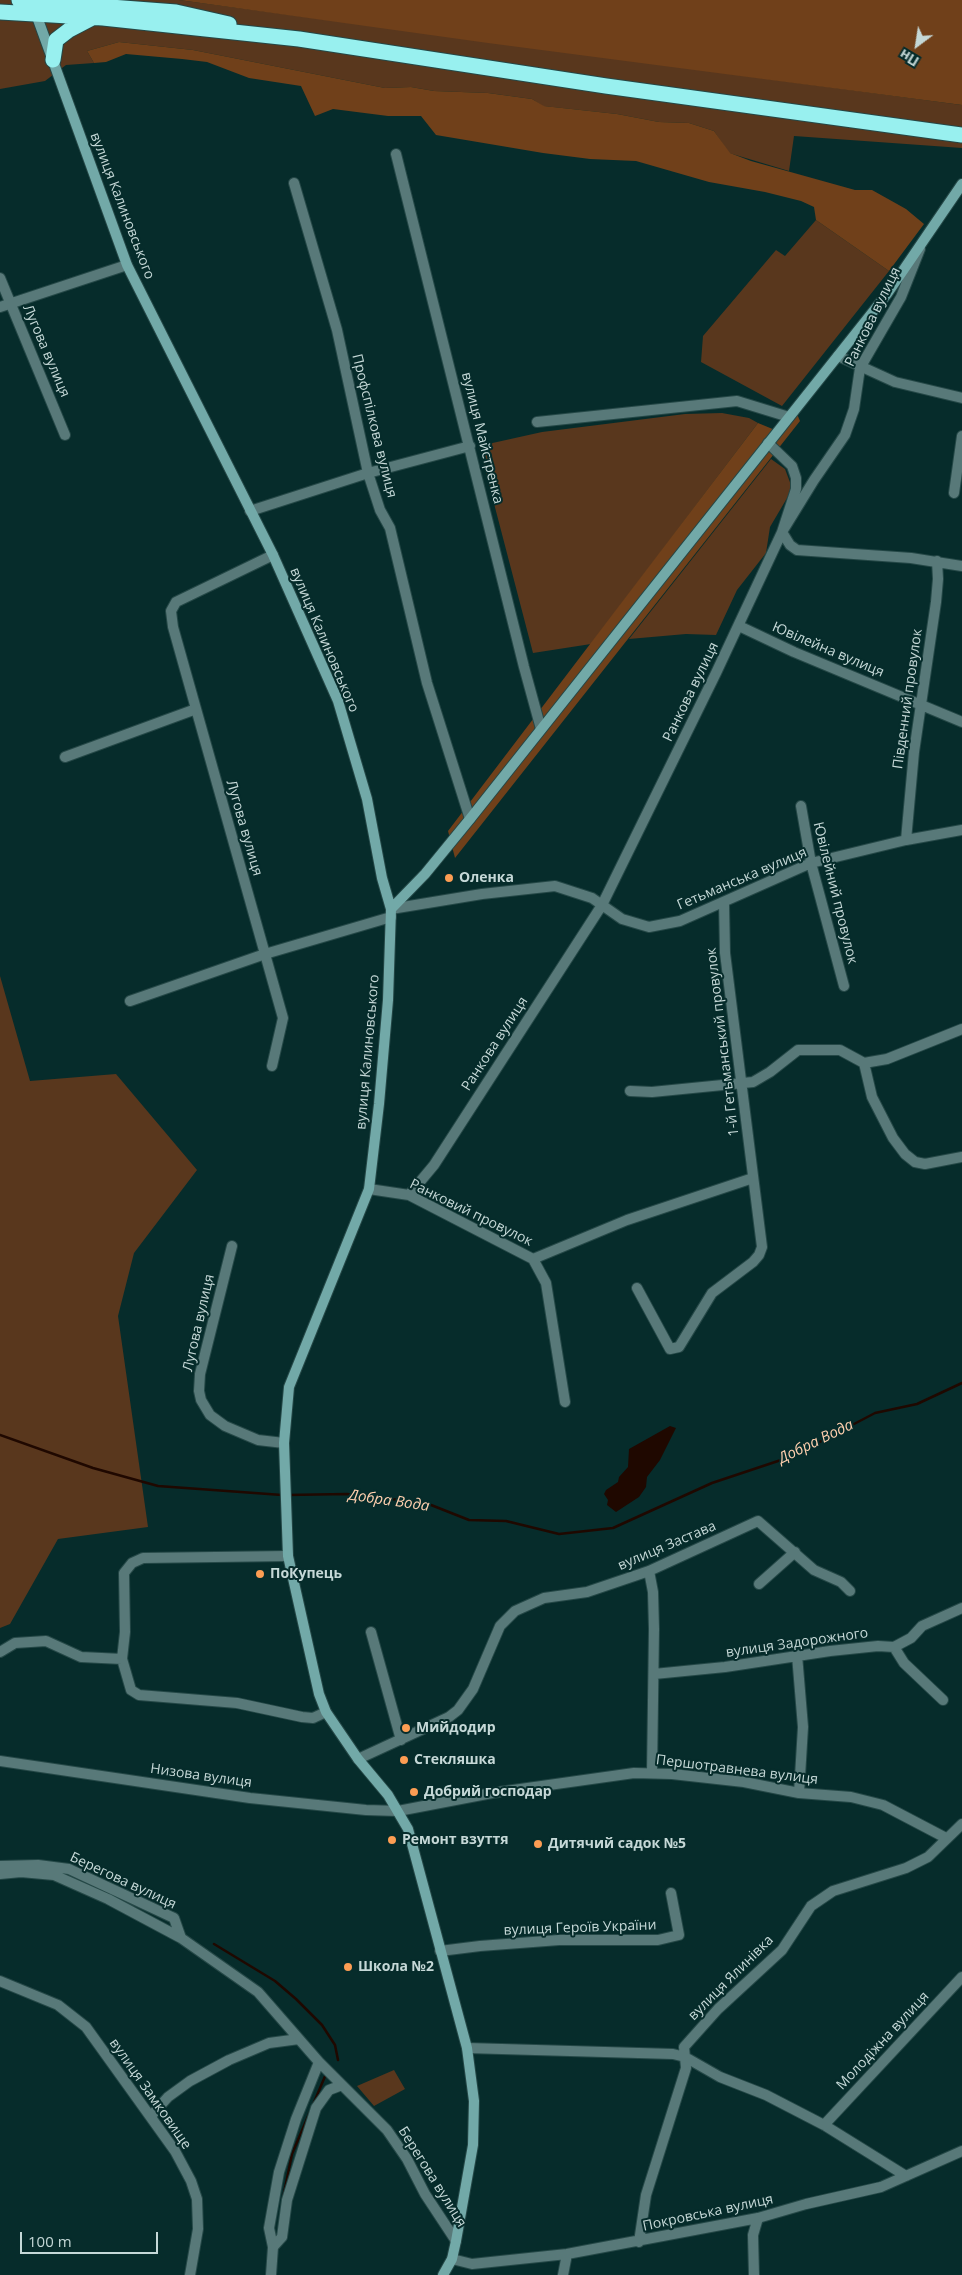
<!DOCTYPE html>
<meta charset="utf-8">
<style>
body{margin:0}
#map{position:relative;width:962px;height:2275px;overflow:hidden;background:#062c2b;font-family:"Open Sans",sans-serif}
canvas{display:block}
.north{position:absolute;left:892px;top:20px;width:50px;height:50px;-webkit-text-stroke:4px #062c2b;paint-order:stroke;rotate:211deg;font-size:14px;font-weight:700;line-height:20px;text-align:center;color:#c5d8d7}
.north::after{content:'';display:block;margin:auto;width:18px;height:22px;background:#c5d8d7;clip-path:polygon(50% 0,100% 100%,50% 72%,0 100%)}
.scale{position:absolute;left:20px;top:2232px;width:138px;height:22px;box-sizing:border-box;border:2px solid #c5d8d7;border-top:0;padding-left:6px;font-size:15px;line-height:18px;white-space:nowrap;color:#c5d8d7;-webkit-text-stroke:4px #062c2b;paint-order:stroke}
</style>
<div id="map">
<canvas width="962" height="2275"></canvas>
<div class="north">Пн</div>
<div class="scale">100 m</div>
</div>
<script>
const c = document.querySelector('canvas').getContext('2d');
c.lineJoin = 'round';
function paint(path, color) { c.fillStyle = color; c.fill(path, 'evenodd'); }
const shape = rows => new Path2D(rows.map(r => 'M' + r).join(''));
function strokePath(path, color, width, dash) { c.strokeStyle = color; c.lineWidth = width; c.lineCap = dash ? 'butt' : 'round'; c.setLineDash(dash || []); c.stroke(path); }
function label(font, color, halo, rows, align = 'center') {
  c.font = font + ' "Open Sans",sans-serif'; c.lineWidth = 4; c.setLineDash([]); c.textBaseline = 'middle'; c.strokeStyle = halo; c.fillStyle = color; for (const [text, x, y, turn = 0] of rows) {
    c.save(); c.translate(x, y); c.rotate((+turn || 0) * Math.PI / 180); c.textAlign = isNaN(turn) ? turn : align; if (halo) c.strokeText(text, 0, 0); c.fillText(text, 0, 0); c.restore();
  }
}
paint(shape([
 [0,0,179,0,962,105,962,148,794,136,789,171,729,153,714,131,689,123,659,122,617,114,543,106,532,99,488,93,434,91,411,87,385,88,193,50,119,42,87,51,94,63,66,65,45,81,0,89],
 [816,220,889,271,782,406,701,362,703,336,776,250,785,256],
 [722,413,749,418,758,423,591,644,533,653,479,446,542,432,685,414],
 [771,459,785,469,791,485,790,493,770,527,766,553,737,590,716,635,686,634,629,639],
 [0,976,30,1081,116,1074,197,1170,134,1253,118,1316,148,1527,58,1539,10,1624,0,1628],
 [394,2070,405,2089,374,2106,357,2086]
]), '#59371d');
paint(shape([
 [179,0,962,0,962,105,488,43],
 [119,42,193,50,385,88,411,87,434,91,488,93,532,99,544,106,617,114,659,122,689,123,714,131,730,153,751,161,855,190,872,190,906,209,924,224,889,271,816,220,814,207,801,201,765,192,709,182,636,161,590,159,543,153,436,135,421,116,388,116,333,109,315,116,301,86,249,78,207,62,182,59,126,54,106,62,94,63,87,51],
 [797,414,800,421,455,858,448,831,758,423,775,430]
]), '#70401a');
paint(shape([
 [670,1426,676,1428,660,1460,647,1477,646,1487,639,1497,616,1512,607,1505,608,1500,604,1494,606,1490,618,1482,619,1477,628,1467,629,1449]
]), '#1f0800');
strokePath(shape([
 [0,1435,93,1468,158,1486,282,1495],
 [287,1495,347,1494,426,1503,469,1520,506,1521,559,1534,613,1528,712,1483,793,1456,875,1413,917,1404,962,1383],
 [214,1944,275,1981,296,1999,322,2025,335,2045,338,2060],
 [283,2198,292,2154,326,2074]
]), '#1f0800', 2.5);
const street = shape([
 [396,154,524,667,541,729],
 [294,183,337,330,368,473,380,510,390,528,427,683,470,819],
 [0,278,65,435],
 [0,307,127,265],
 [838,356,895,382,962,398],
 [537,422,737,401,789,417],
 [768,443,792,466,796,478,796,489,782,532,790,545,797,550,911,558,962,566],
 [954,493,962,436],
 [250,511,368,473,470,446],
 [739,626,794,652,962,722],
 [65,757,196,709],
 [801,806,811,863,844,986],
 [906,840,914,752,936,602,938,579,937,561],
 [391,909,482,894,555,886,592,898,622,919,649,927,680,921,811,863,906,840,962,830],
 [130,1001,265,954,391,917],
 [864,1063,872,1097,893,1138,905,1154,915,1162,925,1164,962,1157],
 [272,1066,283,1018,173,627,171,611,176,602,273,555],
 [630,1091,652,1092,753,1082,770,1072,798,1050,840,1050,864,1063,887,1059,962,1029],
 [369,1189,409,1195,533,1259,546,1283,565,1402],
 [409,1195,434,1165,602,905,716,673,782,532,814,480,845,435,854,409,860,368,901,297,920,249],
 [232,1246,200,1374,199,1391,201,1400,210,1415,225,1426,258,1440,284,1443],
 [533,1259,627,1220,753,1178],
 [637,1288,670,1349,679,1347,712,1293,753,1262,759,1255,762,1247,725,953,724,903],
 [649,1571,653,1592,654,1629,652,1773],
 [759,1584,795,1552],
 [371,1632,401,1740],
 [894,1647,904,1663,943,1700],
 [0,1652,15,1643,46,1641,81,1657,122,1659,125,1632,124,1573,132,1563,143,1558,288,1556],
 [797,1655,803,1727,799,1793],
 [122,1659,131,1690,139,1695,237,1703,302,1717,313,1718,326,1712],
 [654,1674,725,1667,830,1651,878,1646,894,1647,911,1638,922,1626,962,1608],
 [358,1759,449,1717,458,1710,473,1689,500,1626,515,1611,544,1598,587,1592,649,1571,758,1521,814,1570,841,1582,850,1591],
 [0,1761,250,1798,366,1810,398,1811,492,1793,634,1773,672,1774,744,1782,799,1793,851,1797,883,1805,946,1838],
 [0,1866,38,1865,69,1869,174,1918,181,1938],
 [0,1874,21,1872,54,1875,108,1899,181,1938,258,1992,319,2062,296,2119,279,2172,269,2228,273,2247,271,2275],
 [440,1951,480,1946,559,1940,658,1940,679,1935,671,1893],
 [0,1981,58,2005,86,2027,175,2151,191,2181,197,2199,198,2229,190,2275],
 [467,2048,673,2054,685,2057,720,2077,766,2095,824,2125,906,2176],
 [319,2062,387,2130,407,2159,425,2194,456,2241],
 [151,2116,168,2097,190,2081,229,2060,269,2043,299,2039],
 [824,2125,962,1977],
 [639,2242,646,2195,686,2068,684,2047,718,2009,782,1950,811,1906,833,1891,906,1868,928,1857,962,1824],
 [273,2247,282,2237,287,2200,316,2108,329,2090,342,2085],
 [452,2259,472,2264,567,2254,758,2218,806,2204,881,2187,962,2151],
 [563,2275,567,2254],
 [754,2275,753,2235,758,2218]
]);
const secondary = shape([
 [36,14,127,265,273,555,338,701,367,799,382,878,391,909,388,1000,379,1104,369,1189,289,1387,284,1443,288,1556,319,1694,326,1712,358,1759,388,1795,408,1829,467,2048,474,2101,473,2145,456,2241,452,2259,443,2275],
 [391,909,425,874,470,819,887,294,962,184]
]);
const highway = shape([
 [19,0,176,12,229,24],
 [0,12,103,18,299,39,606,86,962,135],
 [53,60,56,40,69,30,92,18]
]);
strokePath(street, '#254847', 12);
strokePath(secondary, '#254847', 12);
strokePath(highway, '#254847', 17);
strokePath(street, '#587979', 10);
strokePath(secondary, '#72a9a8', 10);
strokePath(highway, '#98f0ef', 15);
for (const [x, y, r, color] of [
 [449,878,5,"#fc9d53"],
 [260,1574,5,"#fc9d53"],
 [406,1728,5,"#fc9d53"],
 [404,1760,5,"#fc9d53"],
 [414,1792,5,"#fc9d53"],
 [392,1840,5,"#fc9d53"],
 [538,1844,5,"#fc9d53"],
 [348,1967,5,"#fc9d53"]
]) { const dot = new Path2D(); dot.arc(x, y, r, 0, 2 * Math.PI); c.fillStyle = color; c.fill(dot); strokePath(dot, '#062c2b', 2); }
label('14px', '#c5d8d7', '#062c2b', [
 ["вулиця Калиновського",122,206,69],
 ["Ранкова вулиця",873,317,-64],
 ["Лугова вулиця",46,351,67],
 ["Профспілкова вулиця",374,426,76],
 ["вулиця Майстренка",482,438,76],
 ["вулиця Калиновського",324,640,67],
 ["Ювілейна вулиця",828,650,23],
 ["Ранкова вулиця",691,692,-64],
 ["Південний провулок",908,699,-82],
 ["Лугова вулиця",244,828,74],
 ["Гетьманська вулиця",742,879,-23],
 ["Ювілейний провулок",835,893,76],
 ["1-й Гетьманський провулок",723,1042,-97],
 ["Ранкова вулиця",495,1044,-57],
 ["вулиця Калиновського",368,1052,-85],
 ["Ранковий провулок",471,1213,26],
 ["Лугова вулиця",199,1323,-77],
 ["вулиця Застава",667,1546,-23],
 ["вулиця Задорожного",797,1643,-8],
 ["Першотравнева вулиця",737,1770,7],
 ["Низова вулиця",201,1776,8],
 ["Берегова вулиця",123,1881,25],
 ["вулиця Героїв України",580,1928,-2],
 ["вулиця Ялинівка",731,1978,-45],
 ["Молодіжна вулиця",883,2041,-47],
 ["вулиця Замковище",150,2094,55],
 ["Берегова вулиця",432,2177,58],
 ["Покровська вулиця",708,2213,-12]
]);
label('bold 14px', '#c5d8d7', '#062c2b', [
 ["Оленка",459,878],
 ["ПоКупець",270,1574],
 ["Мийдодир",416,1728],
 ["Стекляшка",414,1760],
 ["Добрий господар",424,1792],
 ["Ремонт взуття",402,1840],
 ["Дитячий садок №5",548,1844],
 ["Школа №2",358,1967]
], 'left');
label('italic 15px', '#ffd0af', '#062c2b', [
 ["Добра Вода",816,1442,-26],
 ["Добра Вода",389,1501,8]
]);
</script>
